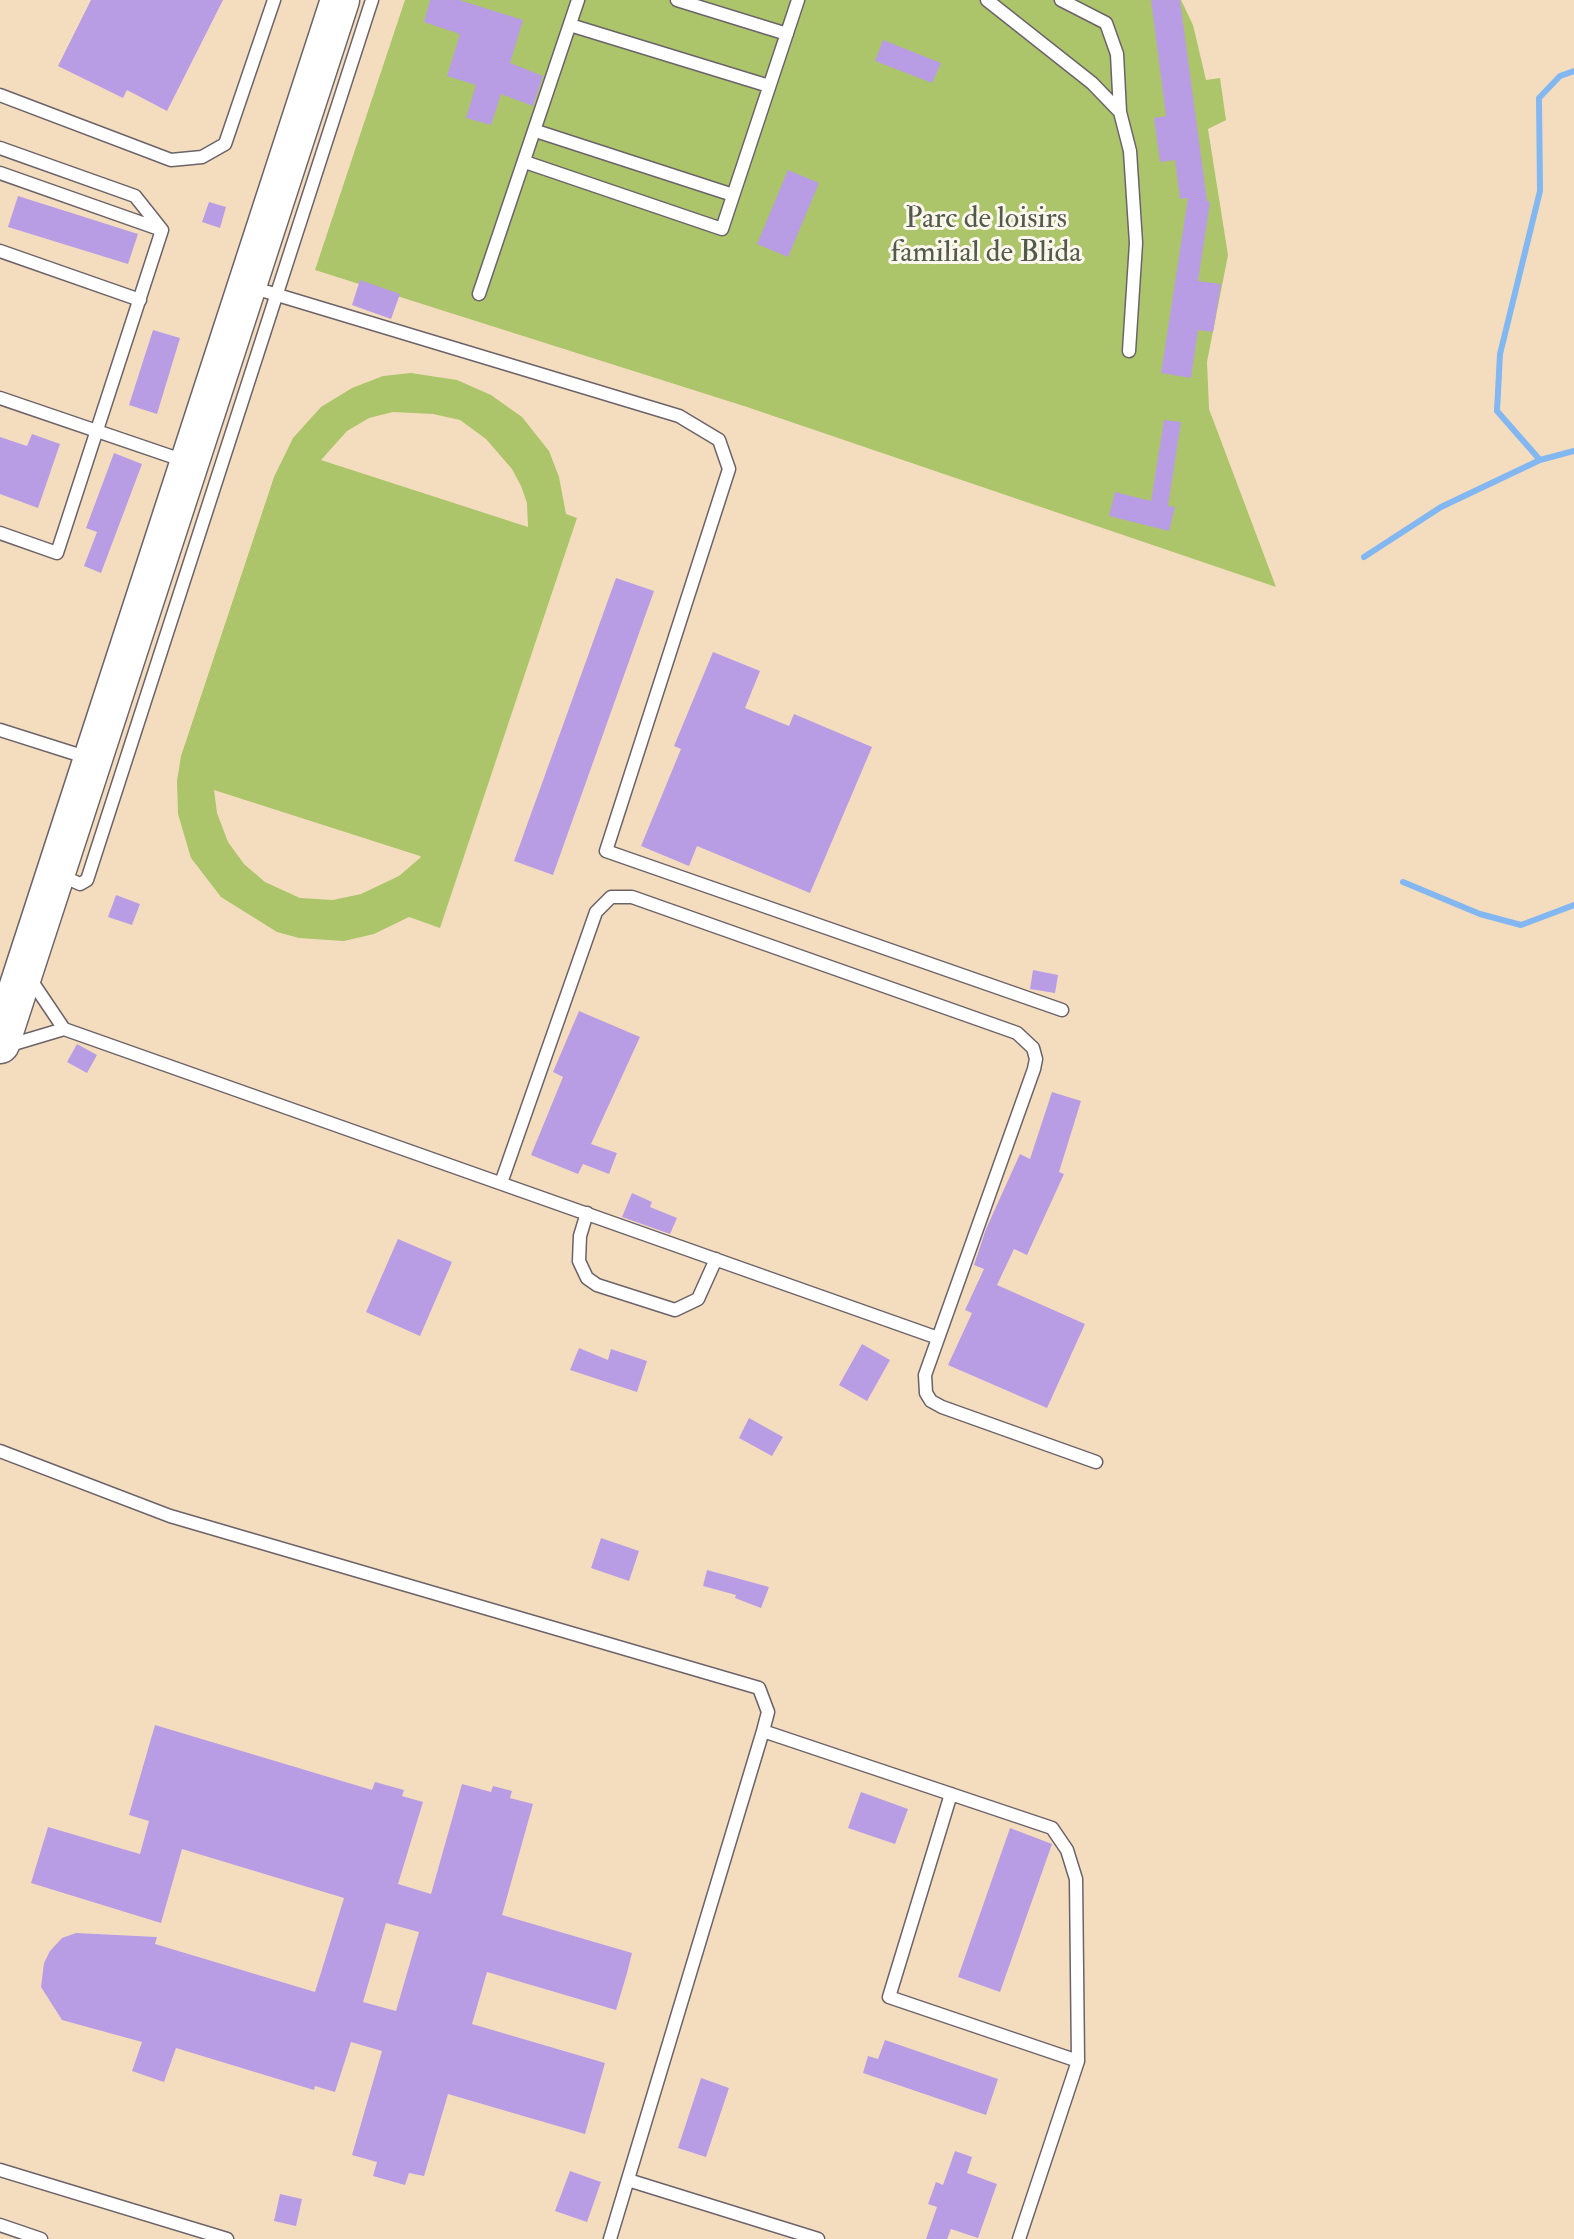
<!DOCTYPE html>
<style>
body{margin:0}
canvas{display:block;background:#f4ddbf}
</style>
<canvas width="1574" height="2239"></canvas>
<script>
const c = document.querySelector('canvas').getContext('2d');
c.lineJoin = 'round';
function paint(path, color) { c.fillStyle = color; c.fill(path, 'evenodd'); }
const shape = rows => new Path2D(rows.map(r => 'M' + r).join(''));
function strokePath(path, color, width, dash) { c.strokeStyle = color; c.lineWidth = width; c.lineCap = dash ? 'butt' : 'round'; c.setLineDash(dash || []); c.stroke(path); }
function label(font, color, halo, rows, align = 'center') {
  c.font = font + ' "IM FELL Double Pica",serif'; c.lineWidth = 6; c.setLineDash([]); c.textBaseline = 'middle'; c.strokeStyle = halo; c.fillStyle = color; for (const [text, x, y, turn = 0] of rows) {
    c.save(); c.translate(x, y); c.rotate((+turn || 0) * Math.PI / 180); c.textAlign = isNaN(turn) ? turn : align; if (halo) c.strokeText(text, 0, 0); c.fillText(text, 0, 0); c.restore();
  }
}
paint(shape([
 [405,0,1181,0,1193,25,1206,80,1220,78,1226,120,1208,129,1228,255,1207,362,1209,409,1276,587,747,407,315,270],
 [411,373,457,380,491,395,522,417,549,451,559,477,566,514,577,518,440,928,409,917,374,934,344,941,299,938,277,932,221,897,191,858,178,814,177,781,181,756,274,477,293,438,321,407,352,388,383,376],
 [393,412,433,414,460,420,486,439,512,469,521,486,527,503,528,527,321,460,347,431,369,418],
 [214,790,420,856,421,857,399,876,361,894,333,900,300,898,265,882,244,864,228,842,217,813]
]), '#acc46a');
strokePath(shape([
 [1540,460,1497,411,1500,354,1540,191,1539,98,1560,76,1574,71],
 [1364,557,1441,507,1540,460,1574,451],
 [1403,882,1480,914,1521,925,1574,905]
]), '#83b7f1', 6);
paint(shape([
 [91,0,223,0,167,111,127,90,123,98,58,66],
 [430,0,459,0,523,20,510,63,543,76,533,106,501,94,491,125,466,118,476,85,447,76,460,34,424,22],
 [1151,0,1180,0,1207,201,1210,202,1198,281,1221,284,1213,332,1198,330,1191,378,1161,373,1188,198,1180,199,1175,160,1160,162,1154,118,1166,116],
 [883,40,941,63,932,83,875,61],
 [788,170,819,183,788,257,757,244],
 [18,196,138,234,128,264,8,227],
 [209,202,226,207,220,228,202,222],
 [360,280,400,294,391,319,352,305],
 [153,330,180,338,157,414,129,405],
 [1164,420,1181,422,1168,506,1175,507,1169,531,1109,516,1115,492,1151,501],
 [32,434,60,444,38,508,0,494,0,437,27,446],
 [114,453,142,464,101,573,84,566,97,532,86,528],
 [616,578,654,591,553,875,514,861],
 [713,652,760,671,745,708,789,726,794,714,872,747,810,893,697,846,689,866,641,846,681,749,674,746],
 [116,895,140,904,132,925,108,917],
 [1033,970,1058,975,1055,993,1030,989],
 [579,1011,640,1037,591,1144,617,1153,609,1174,583,1164,578,1174,531,1155,563,1077,553,1072],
 [77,1044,97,1055,87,1073,67,1062],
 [1052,1092,1081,1101,1059,1172,1064,1174,1027,1255,1014,1249,997,1285,1085,1324,1047,1408,948,1365,972,1313,965,1310,984,1269,974,1265,986,1229,1020,1154,1030,1159],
 [632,1193,652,1202,650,1207,677,1218,670,1234,622,1217],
 [398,1239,452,1262,420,1336,366,1312],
 [862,1344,890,1360,867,1401,839,1385],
 [579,1348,608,1360,611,1349,647,1361,637,1392,570,1370],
 [749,1418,783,1437,772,1456,739,1438],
 [601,1538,639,1551,629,1581,591,1568],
 [707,1570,769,1587,761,1608,735,1598,736,1595,703,1586],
 [155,1725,372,1790,375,1782,404,1790,402,1796,423,1802,398,1884,431,1894,462,1784,491,1792,493,1786,512,1791,510,1798,533,1804,502,1915,632,1953,627,1973,616,2010,487,1972,472,2024,605,2063,585,2134,448,2094,424,2176,409,2173,405,2185,373,2176,377,2162,352,2155,382,2051,351,2042,335,2092,315,2086,314,2090,176,2048,164,2082,132,2071,142,2042,62,2020,41,1987,44,1963,50,1951,62,1938,76,1933,157,1937,155,1944,315,1992,344,1898,182,1849,161,1923,31,1883,48,1827,140,1854,149,1821,129,1815],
 [386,1923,419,1932,396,2011,363,2002],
 [861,1792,908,1809,895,1844,848,1828],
 [1010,1828,1052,1844,1000,1992,958,1977],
 [885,2040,998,2079,986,2115,863,2073,868,2056,878,2059],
 [701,2078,729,2088,706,2157,678,2148],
 [955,2151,972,2157,967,2173,997,2184,978,2238,951,2229,947,2239,926,2239,937,2207,928,2204,936,2182,943,2185],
 [570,2171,601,2182,587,2222,555,2211],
 [280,2194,302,2199,296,2226,274,2221]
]), '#b99de4');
const lane = shape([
 [677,0,787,34],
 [987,0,1092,83,1120,112,1130,151,1136,243,1129,351],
 [1061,0,1106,23,1117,54,1120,112],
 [570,25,769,86],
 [0,95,171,160,202,157,225,144,274,0],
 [536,131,733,195],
 [0,148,135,196,162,230],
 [525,162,722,229,798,0],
 [0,173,162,230],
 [0,251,140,300],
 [251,287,679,416,719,440,729,469,606,851,1062,1010],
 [479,294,578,0],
 [0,398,176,458],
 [0,533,57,553,162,230],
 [0,730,79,755],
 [60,875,80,884,87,880,372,0],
 [29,977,64,1029],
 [7,1046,64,1029,938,1338],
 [501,1183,596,912,611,897,632,897,1017,1033,1033,1048,1036,1059,1034,1069,925,1375,926,1393,931,1401,942,1407,1096,1462],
 [587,1213,580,1236,579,1261,587,1278,597,1285,675,1310,698,1299,716,1259],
 [0,1451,170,1516,759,1688,768,1712,763,1731,610,2239],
 [763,1731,1052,1828,1067,1850,1076,1879,1078,2061,1019,2239],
 [951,1794,889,1997,1078,2061],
 [0,2170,227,2239],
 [628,2180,818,2239],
 [0,2225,41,2239]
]);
const primary = shape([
 [0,1044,340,0]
]);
strokePath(lane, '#6c6369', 15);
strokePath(primary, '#6c6369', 41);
strokePath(lane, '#fff', 12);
strokePath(primary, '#fff', 38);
label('30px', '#525b4b', '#fbf7ec', [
 ["Parc de loisirs",986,221],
 ["familial de Blida",986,255]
]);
</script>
